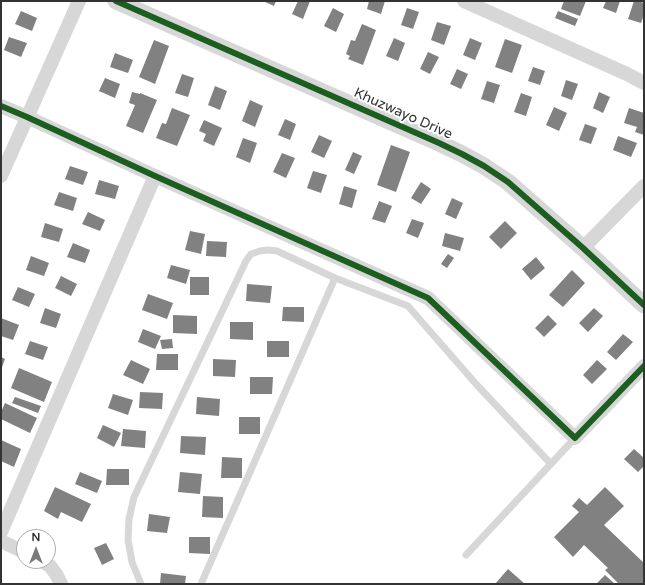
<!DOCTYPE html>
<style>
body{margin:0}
#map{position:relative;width:645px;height:585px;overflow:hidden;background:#fff;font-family:"Varela Round",sans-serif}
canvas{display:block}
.frame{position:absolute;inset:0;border:2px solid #333;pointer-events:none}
.north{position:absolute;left:16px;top:529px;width:40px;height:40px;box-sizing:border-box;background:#fff;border:1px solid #adadad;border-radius:50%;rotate:0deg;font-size:11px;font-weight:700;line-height:16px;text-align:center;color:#333}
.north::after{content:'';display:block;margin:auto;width:14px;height:18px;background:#7a7a7a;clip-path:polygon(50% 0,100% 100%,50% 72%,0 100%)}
</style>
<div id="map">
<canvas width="645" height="585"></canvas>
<div class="frame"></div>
<div class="north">N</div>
</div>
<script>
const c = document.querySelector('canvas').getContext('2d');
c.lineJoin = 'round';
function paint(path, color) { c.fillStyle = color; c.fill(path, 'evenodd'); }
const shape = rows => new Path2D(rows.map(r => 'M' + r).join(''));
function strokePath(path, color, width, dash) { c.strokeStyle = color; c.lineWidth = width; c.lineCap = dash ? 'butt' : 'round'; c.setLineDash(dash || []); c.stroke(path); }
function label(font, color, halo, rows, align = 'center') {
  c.font = font + ' "Varela Round",sans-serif'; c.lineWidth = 4; c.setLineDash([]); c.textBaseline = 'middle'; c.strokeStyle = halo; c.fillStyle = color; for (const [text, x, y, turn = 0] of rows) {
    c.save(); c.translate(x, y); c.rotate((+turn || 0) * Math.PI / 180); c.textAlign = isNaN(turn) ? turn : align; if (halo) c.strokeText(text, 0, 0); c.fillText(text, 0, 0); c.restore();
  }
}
paint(shape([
 [263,1,276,1,274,6],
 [298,1,310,1,303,19,292,14],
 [369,1,385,1,381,14,367,9],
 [564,1,586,1,580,16,561,9],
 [606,1,620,1,616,13,603,8],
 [634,1,638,1,644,3,644,15,641,23,628,19],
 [333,8,344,14,336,32,324,26],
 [407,8,419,12,413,29,401,25],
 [21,11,37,18,32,31,15,24],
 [558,11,578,19,575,26,555,18],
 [437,22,451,26,444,45,431,40],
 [362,24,376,30,363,65,348,59,350,56,346,54,351,40,355,41],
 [9,37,27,43,21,57,4,50],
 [394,38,405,43,398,61,386,56],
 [470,38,482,43,475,60,463,55],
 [505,39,522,45,512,73,495,67],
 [154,40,169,46,155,84,139,77],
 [428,52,439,57,430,74,420,69],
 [115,53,133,60,128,73,110,67],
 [533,67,545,71,540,85,528,81],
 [457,69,468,74,461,89,450,84],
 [182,74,194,78,188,97,175,93],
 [105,78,120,84,115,98,99,91],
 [566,80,578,84,572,100,561,96],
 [487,81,500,85,494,103,481,99],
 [215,86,227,91,220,110,208,105],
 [132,92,140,94,140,93,157,100,143,133,126,126,135,105,129,103],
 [599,92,610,97,603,113,593,108],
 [521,93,532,97,526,116,514,112],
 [250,100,263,106,255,127,242,121],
 [554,107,567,113,559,131,546,125],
 [172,108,190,115,177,146,156,138,162,123,166,124],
 [629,108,644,113,644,135,635,132,637,127,624,123],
 [285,119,296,124,290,140,278,135],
 [204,120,222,128,214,146,203,141,206,134,199,131],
 [585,124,597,128,591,144,579,140],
 [319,135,332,141,324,158,311,152],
 [618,136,637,143,631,157,613,150],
 [243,138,257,143,250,163,236,157],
 [391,145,410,152,396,192,377,185],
 [353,152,362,156,354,174,345,170],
 [282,153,295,158,286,178,273,172],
 [70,166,88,172,83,185,65,179],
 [313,171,327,175,321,193,307,188],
 [99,180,119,186,115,199,95,194],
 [421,182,431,189,421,204,411,198],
 [344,186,357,190,352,208,339,204],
 [59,192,77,198,73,211,54,205],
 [452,198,463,203,456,219,445,214],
 [379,201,392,206,385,223,372,219],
 [88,212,105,220,100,231,82,224],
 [412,219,424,223,418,238,406,233],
 [505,221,517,233,501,249,489,237],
 [45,223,63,229,59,242,41,237],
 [190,231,205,234,201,254,185,250],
 [445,233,464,238,460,251,442,246],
 [207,241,227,242,226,257,206,256],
 [73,243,90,250,85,263,67,257],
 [448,254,454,258,447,268,441,264],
 [31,256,49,263,44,276,26,270],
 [536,257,545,268,531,280,522,269],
 [171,265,190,270,186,284,167,278],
 [572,270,585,283,563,307,549,295],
 [61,276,77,284,71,296,55,288],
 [190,277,209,277,209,295,190,295],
 [247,284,272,286,270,303,246,301],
 [18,287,35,294,29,307,12,300],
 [148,294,173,303,167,319,142,310],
 [283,307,304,307,304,322,282,321],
 [45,308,61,314,56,328,40,323],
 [594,308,603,316,588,332,579,323],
 [173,315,197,316,197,334,173,333],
 [548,315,557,324,544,337,535,328],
 [1,318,19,325,13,340,1,336],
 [230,322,253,322,253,340,230,339],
 [143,329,161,336,155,349,138,342],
 [623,334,633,342,616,360,607,352],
 [172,339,173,348,162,349,160,340],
 [30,341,48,347,43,360,25,354],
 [267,341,289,341,289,357,267,357],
 [157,354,178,354,178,370,156,370],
 [1,357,5,359,1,370],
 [213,359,236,360,235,377,213,376],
 [131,360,150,369,143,384,123,375],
 [597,360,607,369,592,384,583,375],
 [19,368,52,382,44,402,11,388],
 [250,377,273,377,272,394,250,394],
 [140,392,163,393,162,409,139,408],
 [113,394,133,400,128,415,108,408],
 [15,397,41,406,38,413,12,403],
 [197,397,220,399,219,416,196,414],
 [5,403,37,418,30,433,1,419,1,412],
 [239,417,260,417,260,434,239,434],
 [103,425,121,433,114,447,97,438],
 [123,429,146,431,145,448,121,446],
 [181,436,206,437,205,455,180,453],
 [1,440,21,449,14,467,1,461],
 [634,449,644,458,644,466,638,472,624,459],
 [222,457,242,458,242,478,221,478],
 [107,469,129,469,129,485,106,485],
 [80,472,102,481,97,493,75,484],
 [180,472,202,474,200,494,178,492],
 [55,487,91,504,82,522,61,512,58,519,44,511],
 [605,487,624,506,604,525,644,563,644,584,619,584,605,570,608,568,584,545,573,557,554,537,579,512,572,506,579,498,587,505],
 [203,496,223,497,223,518,202,517],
 [149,514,170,517,167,533,147,531],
 [189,537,210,537,210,554,189,553],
 [106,543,114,559,102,565,94,548],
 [508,569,525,584,495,584],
 [161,573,186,576,185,584,160,584],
 [605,575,615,584,596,584]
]), '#818181');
strokePath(shape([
 [466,555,575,438],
 [141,584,132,562,128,540,129,519,134,497,246,261,251,254,260,251,268,250,277,251,335,278,408,306,476,384,551,464],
 [201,584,335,278]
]), '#d7d7d7', 7);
strokePath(shape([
 [464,1,627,74,644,83],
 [1,106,27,117,155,176,428,298,575,438,644,366],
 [1,176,79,1],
 [583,248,644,186],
 [1,532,155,176],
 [1,541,24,552],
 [42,561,50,566,56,574,61,584]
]), '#d7d7d7', 14);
strokePath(shape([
 [116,1,439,143,462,154,484,166,508,182,583,248,644,305]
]), '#d7d7d7', 17);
strokePath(shape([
 [116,1,439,143,462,154,484,166,508,182,583,248,644,305],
 [1,106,27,117,155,176,428,298,575,438,644,366]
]), '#1b5e20', 6);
label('14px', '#333', '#fff', [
 ["Khuzwayo Drive",403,114,24]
]);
</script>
